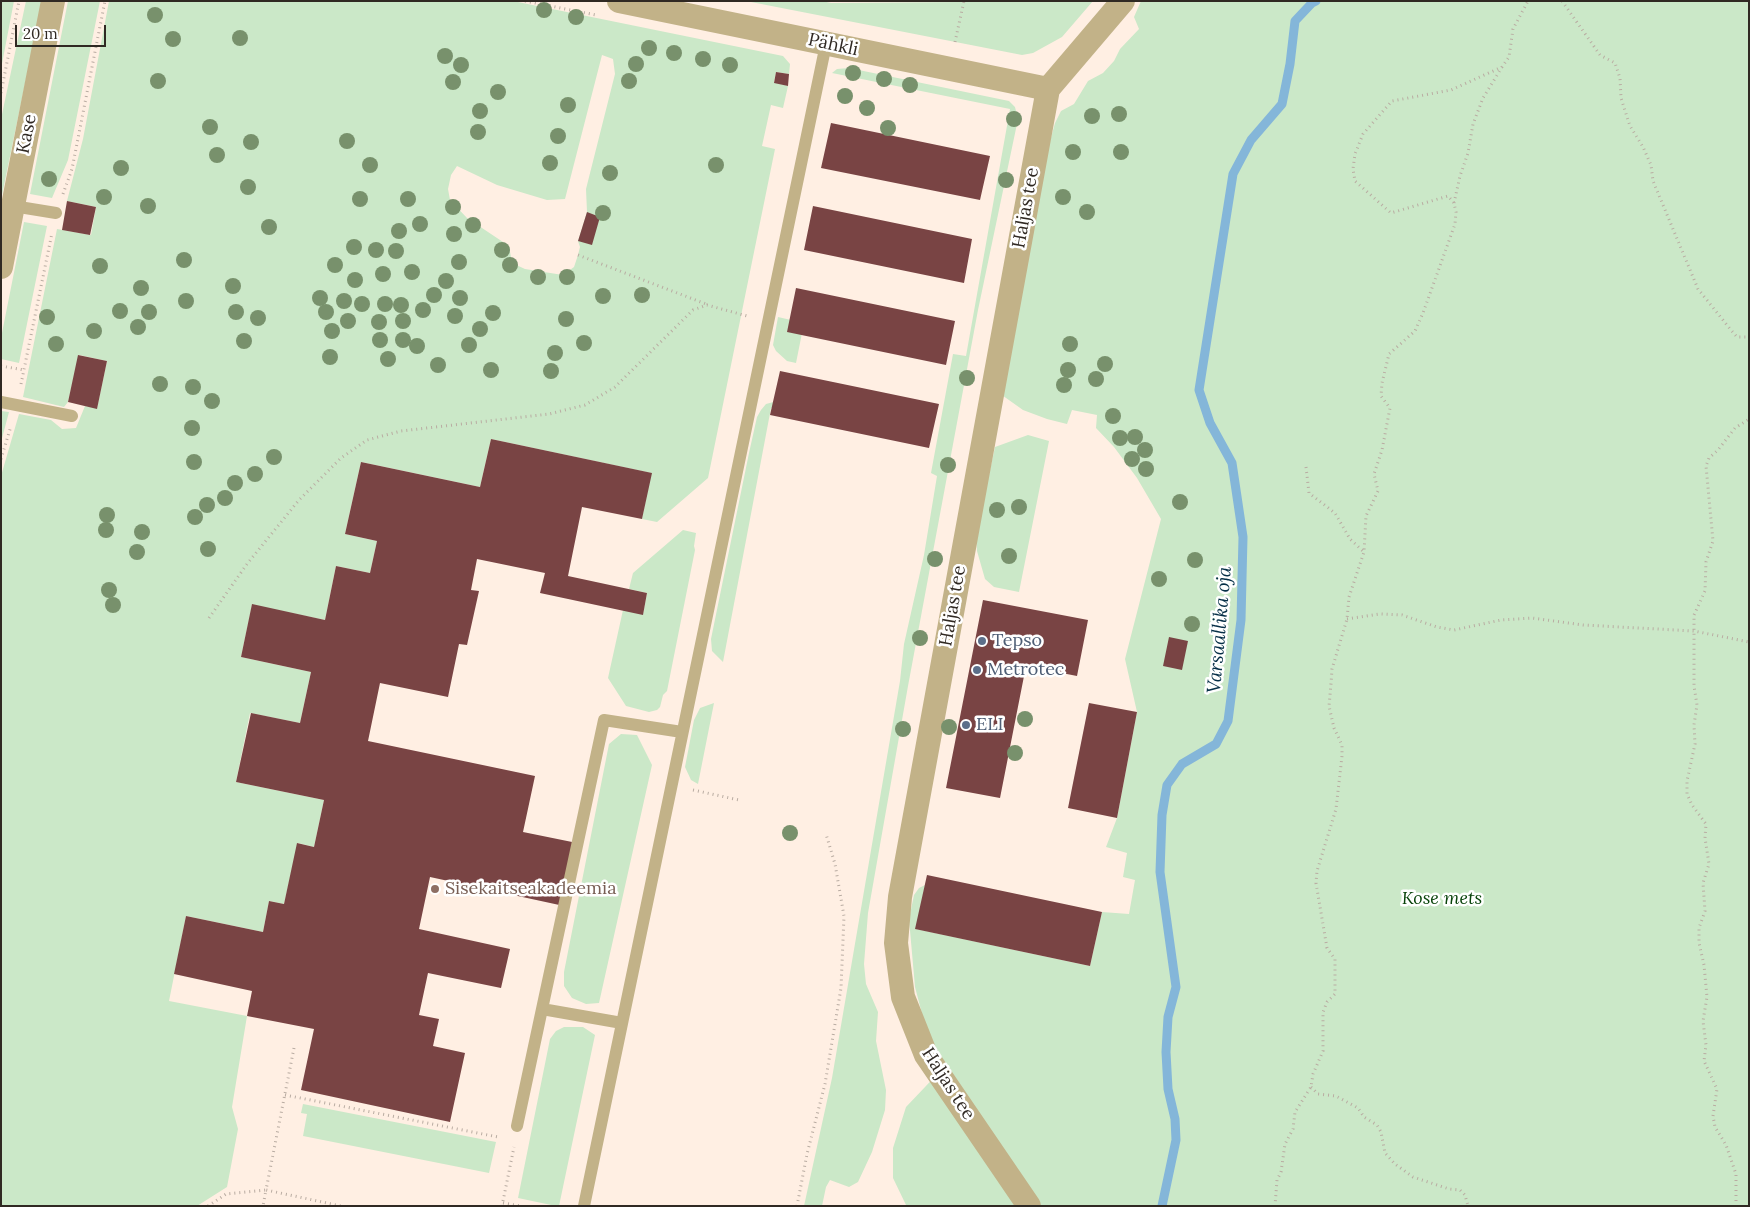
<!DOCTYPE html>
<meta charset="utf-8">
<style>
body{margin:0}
#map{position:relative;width:1750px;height:1207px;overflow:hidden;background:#ffefe3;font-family:Lora,serif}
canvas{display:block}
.frame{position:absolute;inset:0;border:2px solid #302923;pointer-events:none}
.scale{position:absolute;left:15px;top:25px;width:91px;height:22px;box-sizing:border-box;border:2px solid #302923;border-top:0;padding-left:6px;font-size:15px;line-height:18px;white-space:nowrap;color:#302923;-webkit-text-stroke:4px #fff;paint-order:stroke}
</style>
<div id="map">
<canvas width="1750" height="1207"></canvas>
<div class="frame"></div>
<div class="scale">20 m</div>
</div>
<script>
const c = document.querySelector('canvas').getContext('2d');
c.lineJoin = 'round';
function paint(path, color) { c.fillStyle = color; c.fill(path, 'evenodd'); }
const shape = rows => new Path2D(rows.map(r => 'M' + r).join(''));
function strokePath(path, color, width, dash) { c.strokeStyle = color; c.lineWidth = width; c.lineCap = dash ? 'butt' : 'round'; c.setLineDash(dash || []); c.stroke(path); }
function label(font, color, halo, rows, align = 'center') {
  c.font = font + ' Lora,serif'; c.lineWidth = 5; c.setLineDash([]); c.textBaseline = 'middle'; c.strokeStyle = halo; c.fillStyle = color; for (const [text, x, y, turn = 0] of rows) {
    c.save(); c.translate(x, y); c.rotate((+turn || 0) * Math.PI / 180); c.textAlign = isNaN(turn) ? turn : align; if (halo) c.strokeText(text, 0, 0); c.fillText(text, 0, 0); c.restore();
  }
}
paint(shape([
 [1,1,14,1,1,69],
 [26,1,42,1,1,200,1,119],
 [68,1,100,1,68,160,52,198,30,194],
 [109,1,513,1,783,56,790,64,789,74,776,72,774,82,788,86,783,108,771,105,762,146,775,149,708,478,657,522,642,519,651,473,491,439,480,487,361,462,345,534,377,541,370,573,336,566,325,620,252,605,241,657,311,672,300,723,250,713,236,782,324,800,314,847,298,843,284,904,269,901,263,932,186,916,169,1001,247,1016,232,1107,238,1129,227,1187,197,1206,1,1206,1,476,19,414,51,420,62,429,76,428,85,406,97,408,107,361,79,355,68,402,64,407,23,397,57,229,91,235,96,207,67,201,83,139],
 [602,55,613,59,615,74,586,189,587,212,578,241,580,247,578,255,574,267,563,275,525,269,512,263,509,246,467,218,450,200,448,189,451,175,457,166,497,185,547,200,565,199],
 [822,1,831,3,1093,1,1062,37,1033,53,1022,55,751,2],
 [1141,1,1749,1,1749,1206,906,1205,893,1178,893,1148,906,1107,944,1067,926,1029,915,987,909,919,914,895,919,888,925,885,916,929,1090,966,1102,912,1129,914,1135,880,1123,877,1127,853,1106,847,1117,818,1137,712,1125,659,1161,519,1137,478,1114,447,1096,428,1097,415,1072,410,1067,424,1047,419,1023,410,999,393,1044,163,1055,123,1061,111,1074,104,1088,81,1103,73,1114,61,1120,49,1139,29,1134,17],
 [849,68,1009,101,1015,107,1018,119,978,310,908,686,868,913,864,964,866,984,878,1012,876,1041,886,1090,885,1110,872,1152,858,1182,849,1187,830,1180,826,1187,822,1206,804,1206,832,1078,900,681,904,644,924,555,937,476,931,473,953,354,966,356,1010,109,832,73,837,69],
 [24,222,47,226,19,363,1,359,1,338],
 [778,317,804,323,796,363,787,361,776,351,773,345],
 [781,400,776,407,771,408,723,662,712,651,711,639,749,453,757,417,761,410,766,404],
 [1,411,9,412,1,442],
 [1028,435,1049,441,1019,592,994,587,985,579,977,551,976,535,995,447],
 [683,530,696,533,694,546,695,550,667,691,663,695,660,707,657,710,649,712,626,706,608,678,623,610,643,614,647,593,629,589,633,573],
 [714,703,698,784,691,780,685,767,694,720,700,708],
 [621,734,637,735,652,765,599,1003,586,1004,572,998,564,986,564,972,609,744],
 [564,1027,583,1027,595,1035,559,1206,556,1206,518,1198,550,1039,556,1031],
 [303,1104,496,1142,489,1173,303,1136,307,1114,301,1113]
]), '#cbe8c8');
strokePath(shape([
 [1162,1206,1176,1140,1175,1119,1168,1089,1166,1052,1168,1017,1176,987,1160,872,1162,815,1167,785,1182,764,1216,744,1228,721,1241,620,1243,537,1232,463,1210,423,1199,390,1233,174,1251,140,1282,104,1290,64,1295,21,1312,3,1316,1]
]), '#84b6d9', 9);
paint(shape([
 [776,72,789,74,788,86,774,83],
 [831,123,990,156,980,200,821,168],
 [67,201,96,207,90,235,62,230],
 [813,206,972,239,964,283,804,250],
 [587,212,600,217,592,245,578,241],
 [796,288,955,321,946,365,787,332],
 [78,355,107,361,97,409,68,402],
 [780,371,939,404,929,448,770,415],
 [491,439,652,473,642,519,582,507,568,576,647,593,643,615,540,593,545,573,477,559,471,590,479,591,467,645,459,644,448,697,380,683,368,741,535,776,523,832,577,843,564,906,430,877,419,929,510,949,501,988,428,973,419,1015,439,1019,433,1046,465,1053,450,1122,301,1090,314,1029,247,1016,252,991,174,974,186,916,263,932,269,901,284,904,297,843,314,847,324,800,236,782,251,713,300,723,311,672,241,657,252,604,325,620,336,566,370,573,377,541,345,534,361,462,480,487],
 [983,600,1088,620,1077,676,1026,666,1000,798,946,788],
 [1169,637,1188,641,1182,670,1163,666],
 [1089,703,1137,712,1117,818,1068,808],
 [927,875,1102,912,1090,966,915,929]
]), '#794444');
strokePath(shape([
 [525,1,596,15],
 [1562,1,1600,55,1615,63,1620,78,1621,98,1630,126,1643,147,1651,165,1653,181,1698,289,1731,330,1737,337,1749,337],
 [955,42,964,1],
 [1,93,19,1],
 [63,194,72,169,105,1],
 [1454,203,1460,176,1468,153,1473,124,1483,98,1502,67],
 [578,255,706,304],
 [1,366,24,370],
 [21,384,52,233],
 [1,459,11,426],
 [1306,467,1309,493,1335,513,1350,539,1364,552],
 [209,618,247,564,299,500,341,458,367,440,401,431,549,414,585,405,615,387,693,310,707,305,747,316],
 [1347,619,1380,614,1402,615,1437,627,1454,630,1501,620,1532,618,1583,625,1694,631,1749,642],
 [693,790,739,800],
 [294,1048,266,1190,341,1206],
 [1311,1087,1318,1094,1336,1096,1358,1108,1364,1117,1377,1125,1381,1132,1385,1153,1395,1164,1413,1177,1449,1189,1460,1190,1465,1195,1468,1206],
 [285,1095,498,1137],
 [503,1203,521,1206],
 [208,1206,226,1194,266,1190,263,1206],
 [502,1206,514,1147],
 [797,1206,807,1154,825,1084,841,988,844,916,835,864,826,834],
 [1275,1206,1277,1180,1281,1172,1285,1144,1293,1129,1295,1112,1311,1087,1313,1074,1323,1051,1323,1012,1327,1002,1335,994,1335,959,1327,948,1316,883,1317,871,1336,809,1342,756,1342,745,1334,728,1329,706,1331,684,1332,669,1347,619,1349,597,1364,552,1366,516,1378,491,1374,474,1382,450,1390,408,1381,396,1382,383,1389,354,1415,331,1423,313,1455,224,1456,212,1454,203,1448,196,1391,213,1355,181,1353,169,1355,154,1363,134,1392,101,1451,90,1502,67,1509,57,1513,29,1528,1],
 [1736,1206,1736,1174,1726,1145,1715,1127,1713,1116,1717,1089,1704,1061,1706,1045,1703,1021,1707,997,1704,965,1699,943,1699,928,1705,911,1703,883,1709,864,1705,838,1706,824,1692,805,1687,794,1687,781,1695,744,1694,725,1697,705,1694,686,1694,615,1705,591,1706,562,1713,541,1706,466,1709,458,1718,450,1735,428,1749,419]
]), '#b9aca2', 3, [1, 4]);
strokePath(shape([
 [13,206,56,213],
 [1,402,72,416],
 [542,1009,604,720,682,732],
 [517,1126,542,1009,622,1023],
 [584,1206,826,44]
]), '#c2b288', 12);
strokePath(shape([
 [619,1,1048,89],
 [1,267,53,1],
 [1029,1206,926,1055,903,997,896,943,900,897,1048,89,1123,1]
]), '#c2b288', 24);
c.fillStyle = '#78916c';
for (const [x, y] of [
 [544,10],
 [155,15],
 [576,17],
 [240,38],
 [173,39],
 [649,48],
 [674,53],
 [445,56],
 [703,59],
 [636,64],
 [461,65],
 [730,65],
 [853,73],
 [884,79],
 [158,81],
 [629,81],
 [453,82],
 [910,85],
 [498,92],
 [845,96],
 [568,105],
 [867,108],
 [480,111],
 [1119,114],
 [1092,116],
 [1014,119],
 [210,127],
 [888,128],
 [478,132],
 [558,136],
 [347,141],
 [251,142],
 [1073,152],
 [1121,152],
 [217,155],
 [550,163],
 [370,165],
 [716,165],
 [121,168],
 [610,173],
 [49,179],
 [1006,180],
 [248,187],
 [104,197],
 [1063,197],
 [360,199],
 [408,199],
 [148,206],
 [453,207],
 [1087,212],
 [603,213],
 [420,224],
 [473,225],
 [269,227],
 [399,231],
 [454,234],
 [354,247],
 [376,250],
 [502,250],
 [396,251],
 [184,260],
 [459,262],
 [335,265],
 [510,265],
 [100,266],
 [412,272],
 [383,274],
 [538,277],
 [567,277],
 [355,280],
 [446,281],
 [233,286],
 [141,288],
 [434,295],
 [642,295],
 [603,296],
 [320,298],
 [460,298],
 [186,301],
 [344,301],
 [362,304],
 [385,304],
 [401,305],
 [423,310],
 [120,311],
 [149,312],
 [236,312],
 [326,312],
 [493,313],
 [455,316],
 [47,317],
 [258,318],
 [566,319],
 [348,321],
 [403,321],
 [379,322],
 [138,327],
 [480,329],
 [94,331],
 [332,331],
 [380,340],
 [403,340],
 [244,341],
 [584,343],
 [56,344],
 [1070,344],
 [469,345],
 [417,346],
 [555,353],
 [330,357],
 [388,359],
 [1105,364],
 [438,365],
 [491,370],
 [1068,370],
 [551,371],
 [967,378],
 [1096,379],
 [160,384],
 [1064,385],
 [193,387],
 [212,401],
 [1113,416],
 [192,428],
 [1135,437],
 [1120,438],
 [1145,450],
 [274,457],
 [1132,459],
 [194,462],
 [948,465],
 [1146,469],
 [255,474],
 [235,483],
 [225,498],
 [1180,502],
 [207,505],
 [1019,507],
 [997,510],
 [107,515],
 [195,517],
 [106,530],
 [142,532],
 [208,549],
 [137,552],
 [1009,556],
 [935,559],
 [1195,560],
 [1159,579],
 [109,590],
 [113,605],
 [1192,624],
 [920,638],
 [1025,719],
 [949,727],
 [903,729],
 [1015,753],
 [790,833]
]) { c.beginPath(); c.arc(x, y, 8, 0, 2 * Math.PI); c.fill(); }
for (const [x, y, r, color] of [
 [982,641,5,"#5c6f8a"],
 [977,670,5,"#5c6f8a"],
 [966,725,5,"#5c6f8a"],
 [435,889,5,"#8d6e63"]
]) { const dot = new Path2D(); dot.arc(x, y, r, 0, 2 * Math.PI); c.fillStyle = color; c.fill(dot); strokePath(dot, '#fff', 2); }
label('18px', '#302923', '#fff', [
 ["Pähkli",833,45,12],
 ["Kase",27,134,-79],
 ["Haljas tee",1026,208,-80],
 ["Haljas tee",953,606,-80],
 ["Haljas tee",948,1084,57]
]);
label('18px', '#4e5e75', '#fff', [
 ["Tepso",992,641],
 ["Metrotec",987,670],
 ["ELI",976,725]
], 'left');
label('18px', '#785e54', '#fff', [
 ["Sisekaitseakadeemia",445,889]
], 'left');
label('italic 18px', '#09440b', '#fff', [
 ["Kose mets",1442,899]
]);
label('italic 19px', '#062f47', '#fff', [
 ["Varsaallika oja",1220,630,-85]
]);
</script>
